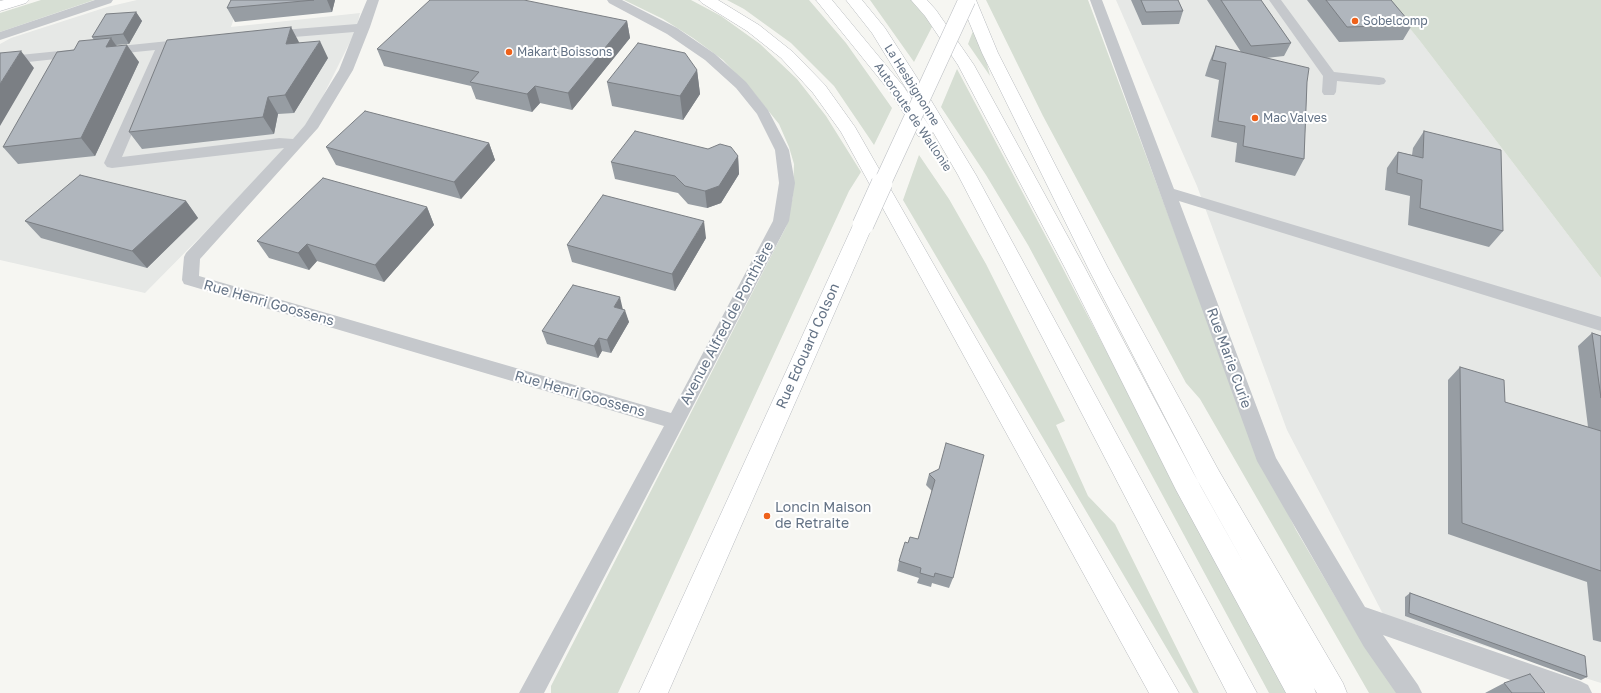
<!DOCTYPE html>
<meta charset="utf-8">
<style>
body{margin:0}
canvas{display:block;background:#f6f6f2}
</style>
<canvas width="1601" height="693"></canvas>
<script>
const c = document.querySelector('canvas').getContext('2d');
c.lineJoin = 'round';
function paint(path, color) { c.fillStyle = color; c.fill(path, 'evenodd'); }
const shape = rows => new Path2D(rows.map(r => 'M' + r).join(''));
function strokePath(path, color, width, dash) { c.strokeStyle = color; c.lineWidth = width; c.lineCap = dash ? 'butt' : 'round'; c.setLineDash(dash || []); c.stroke(path); }
function label(font, color, halo, rows, align = 'center') {
  c.font = font + ' "Golos Text",sans-serif'; c.lineWidth = 4; c.setLineDash([]); c.textBaseline = 'middle'; c.strokeStyle = halo; c.fillStyle = color; for (const [text, x, y, turn = 0] of rows) {
    c.save(); c.translate(x, y); c.rotate((+turn || 0) * Math.PI / 180); c.textAlign = isNaN(turn) ? turn : align; if (halo) c.strokeText(text, 0, 0); c.fillText(text, 0, 0); c.restore();
  }
}
paint(shape([
 [137,0,240,0,231,27,360,13,356,30,312,118,286,150,145,293,0,260,0,44,11,38,107,7],
 [1116,0,1387,0,1420,41,1601,278,1601,683,1383,614,1287,430,1197,186]
]), '#e6e8e6');
paint(shape([
 [41,0,94,0,0,32,0,13],
 [624,0,691,0,721,16,760,44,797,79,826,116,861,172,849,191,618,693,551,693,551,686,786,227,793,196,794,164,789,147,779,124,754,93,723,60,693,38,663,19],
 [727,0,809,0,846,43,892,108,874,145,834,86,791,43,744,9],
 [870,0,911,0,933,25,914,62],
 [986,0,1088,0,1254,445,1296,530,1356,632,1399,693,1369,693,1200,399,1186,383,1043,116],
 [1387,0,1601,0,1601,278,1420,41],
 [973,31,982,44,990,76,968,44],
 [957,69,1060,263,1286,693,1269,693,1028,245,986,175,941,107],
 [919,155,949,199,986,264,1065,421,1056,425,1088,496,1115,524,1199,693,1193,693,903,200]
]), '#d6ded3');
const major = shape([
 [863,218,870,220,873,225,668,693,639,693,853,225,856,220,863,218]
]);
const highway = shape([
 [4,0,29,0,26,3,0,11,0,1,4,0],
 [699,0,718,0,759,25,793,52,825,85,855,127,1179,693,1149,693,841,132,813,93,781,58,747,31,702,3,699,0],
 [816,0,832,0,904,87,931,129,872,33,846,0,862,0,885,28,923,87,976,175,1257,693,1227,693,958,175,933,132,930,136,924,138,918,136,891,93,816,0],
 [911,0,927,0,936,10,974,65,1085,268,1194,474,1247,569,1201,487,1088,268,982,53,960,0,976,0,998,53,1108,268,1219,471,1343,683,1347,693,1317,693,1314,688,1316,693,1286,693,1176,490,1065,268,958,65,925,16,911,0]
]);
strokePath(major, '#b8bbc0', 1);
strokePath(highway, '#b7babe', 1);
paint(shape([
 [95,0,113,0,111,3,0,40,0,32,95,0],
 [367,0,379,0,370,27,353,70,318,128,200,259,199,276,671,413,773,221,779,183,775,150,757,114,736,88,705,60,667,34,609,3,607,0,622,0,677,28,715,54,746,82,768,110,789,150,795,183,789,221,544,693,519,693,664,426,184,284,182,280,184,257,186,253,284,148,112,168,107,167,104,163,155,50,106,55,101,54,99,51,101,48,188,39,195,43,188,47,168,49,122,157,279,138,293,139,305,125,339,70,354,32,270,39,263,35,270,31,357,24,367,0],
 [1090,0,1102,0,1174,189,1601,317,1601,331,1179,201,1276,458,1365,607,1580,681,1588,685,1592,693,1547,693,1383,635,1418,685,1422,693,1396,693,1364,647,1257,461,1090,0],
 [1269,0,1281,0,1334,72,1379,77,1384,78,1386,81,1384,84,1379,85,1337,81,1336,92,1334,95,1324,95,1322,92,1323,76,1269,0],
 [79,49,84,50,86,53,84,56,0,65,0,57,79,49]
]), '#c5c8cc');
paint(major, '#fff');
paint(highway, '#fff');
const majorBridgeFar1 = shape([
 [882,184,967,0]
]);
const majorBridge = shape([
 [863,225,882,183]
]);
strokePath(majorBridgeFar1, '#b8bbc0', 18, []);
strokePath(majorBridge, '#b8bbc0', 22, []);
strokePath(majorBridgeFar1, '#fff', 17);
strokePath(majorBridge, '#fff', 21);
paint(shape([
 [231,0,335,0,332,12,235,22,227,8],
 [1131,0,1178,0,1183,11,1179,24,1142,25],
 [1207,0,1261,0,1291,43,1284,56,1266,58,1307,82,1304,159,1295,176,1235,162,1237,143,1211,137,1219,80,1205,76,1209,63,1216,46,1241,52],
 [1307,0,1391,0,1412,25,1403,40,1339,42],
 [136,12,142,21,129,44,116,45,139,62,95,156,18,164,3,147,74,50,94,40,92,37],
 [627,21,630,38,572,110,540,103,532,112,476,99,471,86,384,66,377,49],
 [299,43,328,58,294,113,278,114,274,134,142,149,129,132],
 [697,70,700,94,683,120,612,106,607,82],
 [1424,131,1503,231,1489,247,1408,225,1410,196,1385,190,1387,168,1398,152,1412,155,1413,148],
 [489,143,495,160,461,199,336,165,326,147],
 [738,156,739,174,721,203,707,208,688,204,678,193,615,179,611,162],
 [186,201,198,218,147,268,41,238,25,221],
 [427,207,434,225,384,282,317,261,309,270,269,258,257,241],
 [706,238,675,291,572,262,567,245],
 [623,309,629,322,611,353,602,351,598,358,547,344,542,331],
 [1592,333,1601,336,1601,642,1593,640,1587,582,1448,534,1448,380,1460,367,1505,402,1588,427,1578,346],
 [939,469,953,578,949,588,932,583,931,587,917,583,919,578,897,571,899,561,908,543,918,539,932,491,926,485,929,474],
 [1410,593,1587,677,1581,680,1405,616,1405,597],
 [1504,683,1545,693,1485,693]
]), '#979da3');
paint(shape([
 [327,0,335,0,332,12],
 [136,12,142,21,129,44,123,34],
 [627,21,630,38,572,110,568,93],
 [291,27,300,44,286,44],
 [111,38,122,54,127,45,139,62,95,156,81,138,106,47],
 [320,41,328,58,294,113,285,95],
 [21,51,34,68,0,126,0,84],
 [697,70,700,94,683,120,680,96],
 [535,86,540,103,532,112,527,94],
 [268,97,278,114,274,134,263,117],
 [489,143,495,160,461,199,454,182],
 [738,156,739,174,721,203,707,208,705,191],
 [186,201,198,218,147,268,132,251],
 [427,207,434,225,384,282,375,265],
 [704,221,706,238,675,291,672,274],
 [307,244,317,261,309,270,298,253],
 [620,297,623,310,614,307],
 [625,310,629,322,611,353,607,340],
 [599,338,602,351,598,358,594,346]
]), '#7b7f84');
const building = shape([
 [231,0,314,0,227,8,231,0],
 [430,0,524,0,627,21,568,93,535,86,527,94,470,82,479,72,377,49,430,0],
 [1141,0,1178,0,1183,11,1146,12,1141,0],
 [1221,0,1261,0,1291,43,1251,46,1221,0],
 [1326,0,1391,0,1412,25,1347,27,1326,0],
 [136,12,123,34,92,37,106,14,136,12],
 [291,27,286,44,320,41,285,95,268,97,263,117,129,132,167,40,291,27],
 [111,38,106,47,127,45,81,138,3,147,57,52,74,50,79,41,111,38],
 [638,43,685,53,697,70,680,96,607,82,638,43],
 [1216,46,1309,68,1307,82,1304,159,1243,146,1245,126,1218,121,1226,63,1212,60,1216,46],
 [21,51,0,84,0,53,21,51],
 [365,111,489,143,454,182,326,147,365,111],
 [635,131,708,149,720,144,731,147,738,156,719,186,705,191,685,186,675,176,611,162,635,131],
 [1424,131,1501,150,1503,231,1420,208,1422,180,1397,173,1398,152,1423,158,1424,131],
 [80,175,186,201,132,251,25,221,80,175],
 [323,178,427,207,375,265,307,244,298,253,257,241,323,178],
 [603,195,704,221,672,274,567,245,603,195],
 [573,285,620,297,614,307,625,310,607,340,599,338,594,346,542,331,573,285],
 [1592,333,1601,336,1601,398,1592,333],
 [1460,367,1504,380,1505,402,1601,431,1601,571,1462,523,1460,367],
 [946,443,984,455,953,578,935,573,934,577,920,573,921,568,899,561,905,542,908,543,910,537,918,539,935,480,929,474,939,469,946,443],
 [1410,593,1585,656,1587,677,1409,613,1410,593],
 [1530,674,1545,693,1512,693,1504,683,1530,674]
]);
paint(building, '#b0b6bd');
strokePath(building, '#7b7f84', 1);
for (const [x, y, r, color] of [
 [1355,21,4,"#ee611a"],
 [509,52,4,"#ee611a"],
 [1255,118,4,"#ee611a"],
 [767,516,4,"#ee611a"]
]) { const dot = new Path2D(); dot.arc(x, y, r, 0, 2 * Math.PI); c.fillStyle = color; c.fill(dot); strokePath(dot, '#fff', 1.5); }
label('12px', '#637285', '#fff', [
 ["Sobelcomp",1363,21],
 ["Makart Boissons",517,52],
 ["Mac Valves",1263,118]
], 'left');
label('12px', '#637285', '#fff', [
 ["La Hesbignonne",912,85,58],
 ["Autoroute de Wallonie",913,117,56]
]);
label('14px', '#637285', '#fff', [
 ["Rue Henri Goossens",269,303,16],
 ["Avenue Alfred de Ponthière",727,323,-62],
 ["Rue Edouard Colson",808,346,-66],
 ["Rue Marie Curie",1229,358,70],
 ["Rue Henri Goossens",580,394,16]
]);
label('14px', '#637285', '#fff', [
 ["Loncin Maison",775,508],
 ["de Retraite",775,524]
], 'left');
</script>
